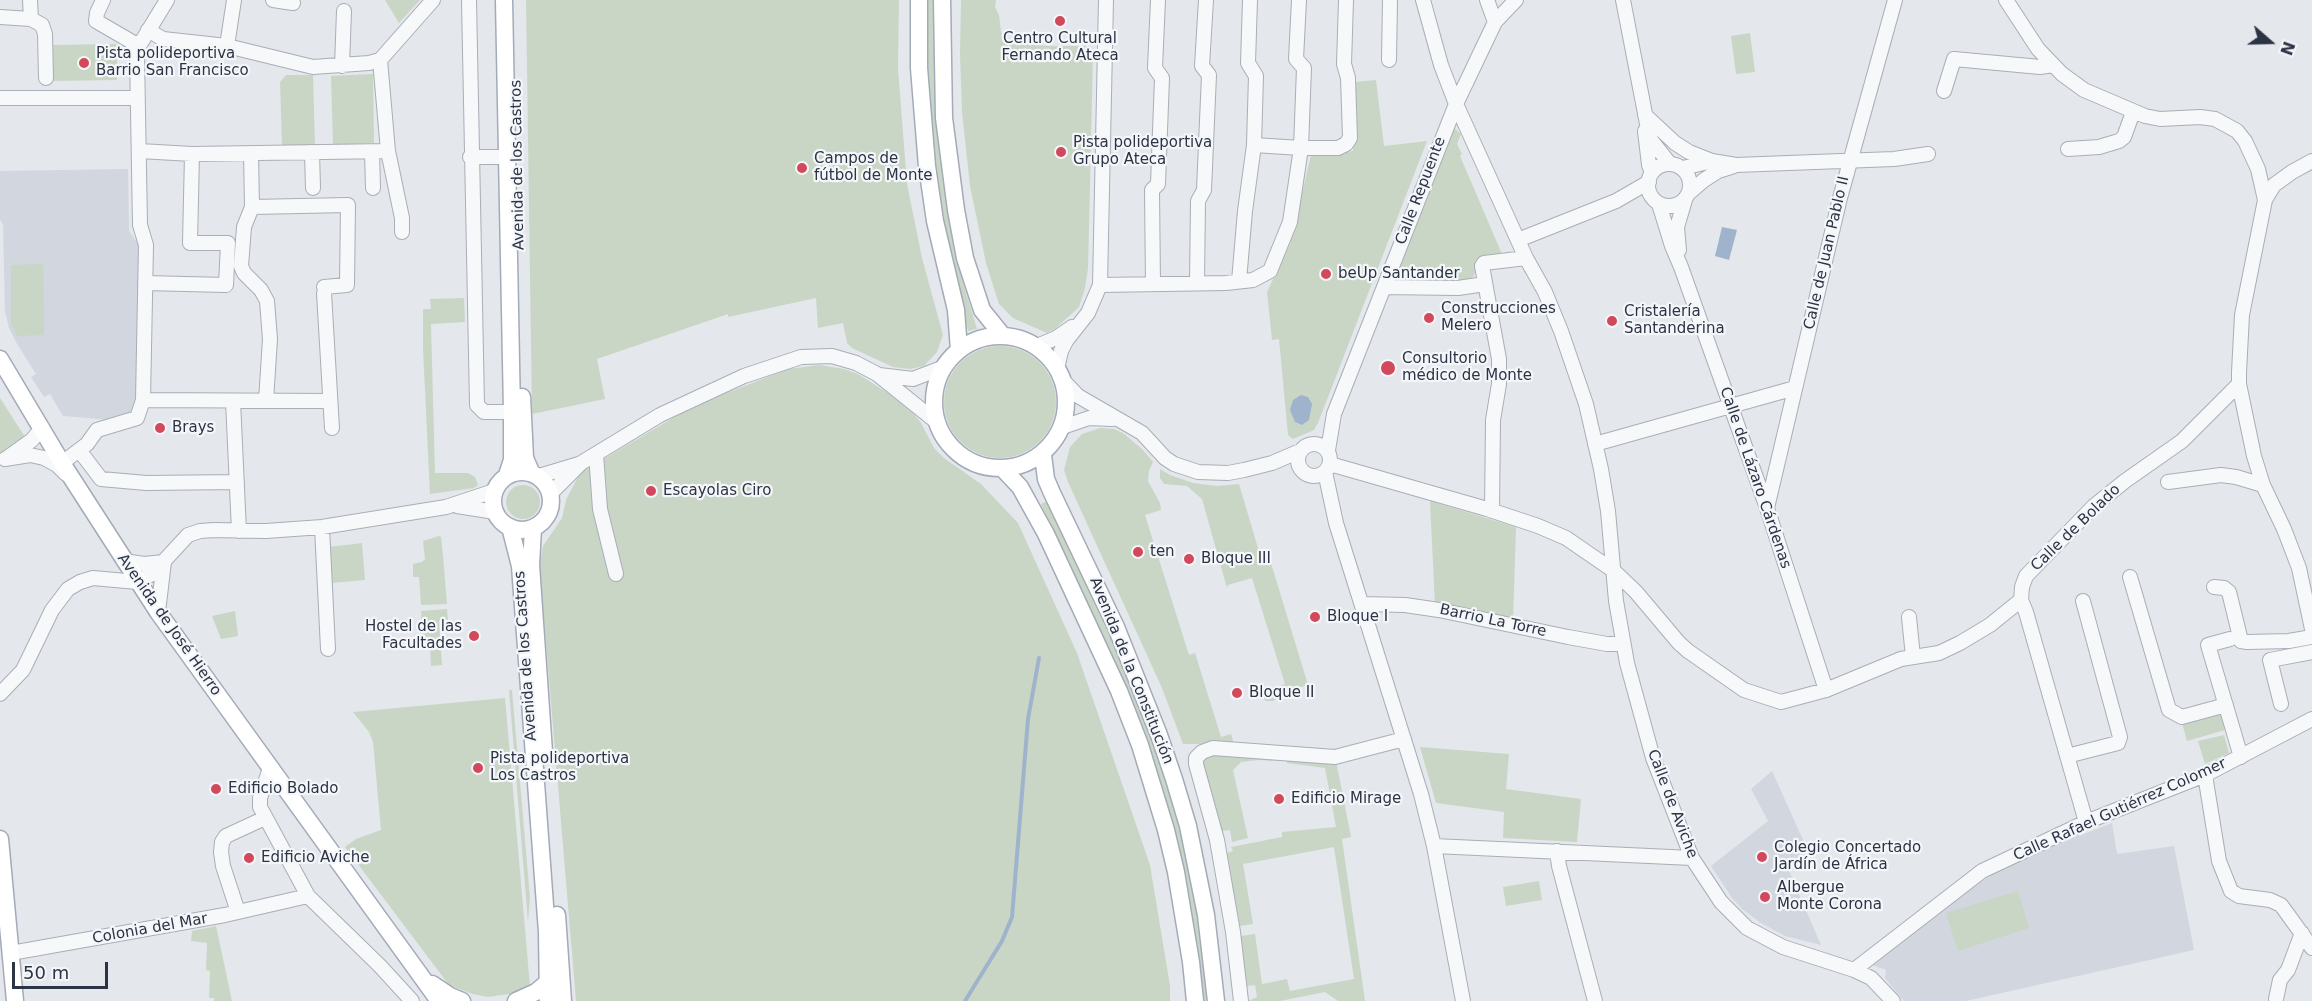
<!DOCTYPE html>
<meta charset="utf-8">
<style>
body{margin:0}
#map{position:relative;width:2312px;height:1001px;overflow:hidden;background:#e4e7ec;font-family:"DejaVu Sans",sans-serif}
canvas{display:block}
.north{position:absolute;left:2240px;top:12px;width:60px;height:60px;-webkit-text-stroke:4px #f4f6f9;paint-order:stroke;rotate:110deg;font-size:16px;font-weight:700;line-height:24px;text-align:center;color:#2b3445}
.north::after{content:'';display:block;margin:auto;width:21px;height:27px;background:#2b3445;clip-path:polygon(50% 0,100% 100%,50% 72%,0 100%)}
.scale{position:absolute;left:12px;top:962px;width:96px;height:27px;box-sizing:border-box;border:3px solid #2b3445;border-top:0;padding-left:8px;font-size:18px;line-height:21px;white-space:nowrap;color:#2b3445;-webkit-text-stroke:4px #f4f6f9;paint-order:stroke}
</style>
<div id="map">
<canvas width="2312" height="1001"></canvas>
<div class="north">N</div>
<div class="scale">50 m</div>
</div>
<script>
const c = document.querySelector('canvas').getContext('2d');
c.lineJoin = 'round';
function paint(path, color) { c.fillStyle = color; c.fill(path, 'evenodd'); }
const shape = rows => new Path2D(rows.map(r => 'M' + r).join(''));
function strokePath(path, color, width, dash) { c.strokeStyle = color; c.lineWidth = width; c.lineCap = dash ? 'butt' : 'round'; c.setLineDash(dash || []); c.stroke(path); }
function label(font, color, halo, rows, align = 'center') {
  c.font = font + ' "DejaVu Sans",sans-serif'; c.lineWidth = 4.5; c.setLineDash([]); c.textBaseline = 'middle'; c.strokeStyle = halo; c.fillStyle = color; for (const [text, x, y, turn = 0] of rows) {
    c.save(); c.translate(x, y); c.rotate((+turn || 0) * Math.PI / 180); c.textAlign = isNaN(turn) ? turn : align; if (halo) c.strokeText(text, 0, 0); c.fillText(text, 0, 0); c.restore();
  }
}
paint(shape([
 [128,169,129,231,140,247,136,411,123,421,63,416,50,394,44,397,31,377,36,374,16,342,9,328,5,311,3,224,0,220,0,171],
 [1772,771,1809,853,1786,864,1821,945,1785,936,1761,923,1742,909,1732,898,1711,866,1768,821,1751,789],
 [2112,823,2117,854,2174,846,2194,950,1966,1001,1904,1001,1885,978,1886,970,1872,965,1872,962,1940,908,1993,874,2077,831,2079,836]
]), '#d2d6de');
paint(shape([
 [385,0,420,0,399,23],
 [526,0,899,0,898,69,907,184,922,258,943,335,937,352,924,366,910,369,893,367,852,348,847,343,843,323,818,328,816,298,728,317,728,314,597,359,605,399,532,414],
 [927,0,935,0,934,70,942,170,963,283,977,329,968,331,951,259,935,171,926,70],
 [961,0,996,0,995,7,999,15,1001,32,1007,40,1047,46,1088,46,1091,50,1091,55,1093,55,1088,268,1085,288,1079,307,1055,329,1047,333,1013,318,999,304,986,263,970,186,962,112,960,53],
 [1750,33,1755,72,1736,74,1731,36],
 [117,44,117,80,50,81,50,45],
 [373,74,374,143,333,145,331,76],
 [286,75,313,75,315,145,282,147,280,82],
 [1376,80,1384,146,1427,141,1318,423,1314,430,1293,439,1288,435,1279,339,1272,340,1267,292,1290,244,1311,155,1328,155,1353,151,1355,82],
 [1452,126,1461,134,1457,144,1462,154,1460,156,1502,254,1482,259,1472,279,1466,282,1395,281],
 [43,264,44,335,17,336,11,323,11,265],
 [464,298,465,322,431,324,435,473,468,473,475,477,478,485,474,488,430,494,423,349,423,309,431,309,430,299],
 '944 402a56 56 0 1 1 112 0a56 56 0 1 1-112 0Z',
 [819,365,844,369,858,374,891,395,914,414,921,423,934,448,944,458,981,484,1018,523,1077,653,1150,865,1170,986,1170,1001,576,1001,542,595,540,563,543,546,562,518,566,500,580,473,693,406,788,369],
 [0,398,25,437,25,440,0,454],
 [1100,428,1114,429,1123,433,1143,450,1153,462,1149,471,1148,481,1160,503,1161,510,1145,515,1189,655,1195,653,1221,737,1231,734,1234,744,1183,744,1162,688,1068,482,1064,470,1070,447,1082,434],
 [1160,469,1170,475,1193,483,1217,486,1239,484,1263,565,1271,563,1308,685,1293,689,1273,701,1267,701,1259,696,1257,692,1259,690,1262,692,1285,684,1252,578,1228,585,1227,588,1202,499,1187,486,1164,484,1160,478],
 '506 502a17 17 0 1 1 34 0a17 17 0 1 1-34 0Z',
 [1047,501,1126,672,1161,764,1181,831,1198,914,1209,1001,1202,1001,1120,675,1041,504],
 [1430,501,1516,527,1513,621,1435,605],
 [439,536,441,537,443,555,447,604,421,605,419,577,413,577,413,564,422,562,425,559,423,541],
 [362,543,365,580,331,583,329,547],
 [447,609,448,620,439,621,442,665,431,666,430,647,423,648,421,611],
 [235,611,238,636,221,639,212,616],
 [509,690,512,690,530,898,528,922],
 [505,698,530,987,510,994,487,997,473,994,449,985,345,847,356,839,381,830,373,742,369,732,353,712],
 [2220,712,2225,730,2187,741,2182,723],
 [2224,735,2229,753,2205,764,2198,741],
 [1420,747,1509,754,1506,789,1581,799,1577,842,1503,838,1504,812,1436,803],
 [1211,754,1274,757,1273,761,1259,760,1241,762,1233,770,1248,838,1232,842,1230,830,1221,831,1203,765,1204,760],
 [1287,758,1336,761,1351,837,1342,839,1365,1001,1338,1001,1325,992,1280,1001,1248,1001,1257,997,1255,985,1247,986,1241,936,1255,934,1262,984,1287,979,1290,991,1354,979,1334,847,1243,864,1253,924,1240,926,1226,853,1233,851,1231,847,1282,837,1282,832,1336,827,1325,768,1287,763],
 [1539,881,1542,900,1506,906,1503,887],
 [2018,891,2029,928,1958,951,1946,913],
 [216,926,232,1001,214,1001,214,998,209,998,210,971,206,970,207,943,191,941,192,931]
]), '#c9d6c5');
paint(shape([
 [1722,227,1737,230,1729,260,1715,256],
 [1301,395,1308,397,1312,404,1309,420,1302,425,1295,422,1290,410,1293,400]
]), '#9fb4cc');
strokePath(shape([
 [965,1001,1002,941,1012,917,1028,719,1039,658]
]), '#9fb4cc', 4);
const minor = shape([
 [103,0,97,13,96,21,139,46],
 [273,0,293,3],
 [469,0,477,405,484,412,512,412],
 [1423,0,1441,65,1456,104,1526,258,1545,292,1561,331,1586,404,1601,469,1608,511,1616,601,1627,663,1653,758,1692,858,1721,902,1747,928,1783,947,1854,970,1871,978,1893,1001],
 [1487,0,1495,22],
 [1623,0,1648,129,1651,140,1670,164],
 [2006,0,2038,49,2062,74,2084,90,2145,116,2160,119,2200,117,2215,119,2237,131,2245,141,2258,169,2265,200],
 [0,17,31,19,30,0],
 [31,19,42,25,45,34,46,78],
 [148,30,163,39,227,46,313,67,369,63,380,60,433,0],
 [227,46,234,0],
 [380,60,388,151,402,218,402,232],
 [1389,60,1390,0],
 [342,66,344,11],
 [1944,91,1954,59,2040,67,2053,65],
 [0,98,137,98],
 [1645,115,1675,143,1689,152,1712,161],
 [1645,131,1649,165,1652,172],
 [1254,145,1301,148,1338,148,1346,144,1350,138,1348,78,1344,64,1346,0],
 [2068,149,2099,147,2119,141,2124,137,2133,112],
 [140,151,192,154,388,151],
 [312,152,313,188],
 [372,152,373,188],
 [251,153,252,207],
 [470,157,507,157],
 [2312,161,2292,172,2274,185,2265,200,2242,315,2239,372,2239,384,2254,456,2263,485,2284,529,2299,568,2312,629],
 '1648 185a21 21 0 1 1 42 0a21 21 0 1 1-42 0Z',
 [1683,168,1712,161,1736,165,1894,159,1928,154],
 [1689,193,1704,180,1718,171,1734,166],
 [1659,204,1672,246,1681,267,1767,508,1826,690],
 [1518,240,1616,201,1649,182],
 [1679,250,1677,227,1685,200],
 [1239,281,1245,211,1254,145,1256,76,1248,63,1250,0],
 [145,283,226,285,228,243,190,243,192,154],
 [1197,283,1198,201,1204,190,1209,75,1202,66,1206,0],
 [1153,284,1152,190,1158,184,1162,78,1155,68,1158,0],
 [1100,285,1226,283,1253,280,1270,271,1290,222,1301,148,1304,68,1296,59,1299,0],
 [1384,287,1458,288,1485,284],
 [324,293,332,428],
 [1037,346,1056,338,1072,327],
 [1057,369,1061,351,1066,341,1088,313,1100,285,1106,0],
 [879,375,913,379,944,367],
 [1060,377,1078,396,1142,433,1165,458,1174,464,1198,472,1228,473,1244,470,1272,463,1300,451],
 [143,400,330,401],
 [233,401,239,531],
 [266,401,270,339,267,301,261,290,244,273,241,266,244,227,252,207,348,205,347,285,324,287],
 [1060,428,1089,418,1112,419],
 '1298 460a16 16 0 1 1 32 0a16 16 0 1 1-32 0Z',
 [1595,444,1795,388],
 [79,450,101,479,146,483,237,482],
 [1328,450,1334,414,1456,104,1495,22,1516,0],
 [596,454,600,509,616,574],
 [7,458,32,440,42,428],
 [5,459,30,455,44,458,57,465,66,474],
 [62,463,87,444,97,430,137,418,143,400,146,245,140,225,137,55,139,46,167,0],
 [1330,464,1487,509,1538,526,1566,538,1614,571,1636,592,1679,643,1688,651,1744,690,1781,702,1826,690,1901,659,1939,653,1960,643,1990,625,2021,600,2022,587,2026,576,2094,506,2125,481,2182,441,2239,384],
 [1325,472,1336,523,1421,794,1434,846,1463,1001],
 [539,476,579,464],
 [2168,482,2221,475,2236,477,2263,485],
 [551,493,581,463,660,415,744,376,801,357,832,356,856,363,877,374,938,423],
 [457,506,495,512],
 [1767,508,1840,198,1895,0],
 [1492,511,1493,420,1499,384,1499,359,1482,266,1484,263,1526,258],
 [322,527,328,649],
 [124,561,144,564,164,562],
 [2130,577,2169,710,2182,717,2226,705],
 [2214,587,2224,588,2229,592,2241,641,2247,642,2289,641,2312,637],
 [2021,600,2026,612,2086,822],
 [1362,604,1405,605,1439,610,1568,637,1607,644,1623,644],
 [158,612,164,562],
 [1909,617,1913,657],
 [2230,639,2208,645,2241,757],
 [0,694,23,670,52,610,68,589,80,582,93,578,137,582,152,574,188,535,200,531,214,530,266,531,322,527,446,507,494,491],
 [2281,704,2270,660,2312,652],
 [2067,756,2118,743,2120,737,2083,601],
 [270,768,260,798,260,807,308,896,380,966,412,1001],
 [2205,775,2219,861,2231,891,2239,896,2270,900,2281,905,2312,948],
 [1434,846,1692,858],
 [1557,851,1559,866,1595,1001],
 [238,912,223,866,221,852,222,842,226,836,265,818],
 [11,953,225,915,308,896],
 [1854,970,1982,871,2086,822,2205,775,2312,719],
 [2276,999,2280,980,2288,970,2302,933],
 [1241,1001,1233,932,1217,840,1196,764,1196,758,1202,752,1213,748,1335,757,1404,739]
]);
const major = shape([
 [504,0,512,412,512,460,507,475],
 [919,0,919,68,927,166,935,221,956,310,959,350],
 [942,0,944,118,956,210,965,258,982,310,1003,336],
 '934 402a66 66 0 1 1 132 0a66 66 0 1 1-132 0Z',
 [0,359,62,463,158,612,439,1001],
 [522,397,525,458,531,472],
 [1043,455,1046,479,1052,493,1116,627,1159,735,1174,779,1188,826,1206,915,1216,1001],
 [1003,469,1020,487,1046,534,1119,691,1140,745,1166,830,1176,872,1191,962,1195,1001],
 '493 501a29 29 0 1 1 58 0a29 29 0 1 1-58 0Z',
 [510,527,520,566,547,932,548,1001],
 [533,528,531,565,544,752],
 [0,839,15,1001],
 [557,915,563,1001],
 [432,984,450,996,462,1001],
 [516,1001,536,992,548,982]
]);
strokePath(minor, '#a9aeb7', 16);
strokePath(major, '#a3abb8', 19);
strokePath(minor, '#f7f8fa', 14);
strokePath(major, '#fff', 16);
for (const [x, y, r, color] of [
 [1060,21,6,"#d1495b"],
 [84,63,6,"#d1495b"],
 [1061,152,6,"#d1495b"],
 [802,168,6,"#d1495b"],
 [1326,274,6,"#d1495b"],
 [1429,318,6,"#d1495b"],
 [1612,321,6,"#d1495b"],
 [1388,368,8,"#d1495b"],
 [160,428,6,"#d1495b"],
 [651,491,6,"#d1495b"],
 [1138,552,6,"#d1495b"],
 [1189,559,6,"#d1495b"],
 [1315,617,6,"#d1495b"],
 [474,636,6,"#d1495b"],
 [1237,693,6,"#d1495b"],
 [478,768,6,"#d1495b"],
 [216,789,6,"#d1495b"],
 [1279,799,6,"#d1495b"],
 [1762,857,6,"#d1495b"],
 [249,858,6,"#d1495b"],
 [1765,897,6,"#d1495b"]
]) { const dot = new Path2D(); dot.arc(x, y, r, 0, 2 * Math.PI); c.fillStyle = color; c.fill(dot); strokePath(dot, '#f4f6f9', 2); }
label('15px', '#2b3445', '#f4f6f9', [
 ["Centro Cultural",1060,39,"center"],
 ["Fernando Ateca",1060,56,"center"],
 ["Pista polideportiva",96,54],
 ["Barrio San Francisco",96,71],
 ["Pista polideportiva",1073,143],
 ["Grupo Ateca",1073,160],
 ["Campos de",814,159],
 ["fútbol de Monte",814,176],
 ["beUp Santander",1338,274],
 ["Construcciones",1441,309],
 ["Melero",1441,326],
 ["Cristalería",1624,312],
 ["Santanderina",1624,329],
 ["Consultorio",1402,359],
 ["médico de Monte",1402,376],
 ["Brays",172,428],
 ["Escayolas Ciro",663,491],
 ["ten",1150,552],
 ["Bloque III",1201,559],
 ["Bloque I",1327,617],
 ["Hostel de las",462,627,"right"],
 ["Facultades",462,644,"right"],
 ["Bloque II",1249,693],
 ["Pista polideportiva",490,759],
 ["Los Castros",490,776],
 ["Edificio Bolado",228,789],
 ["Edificio Mirage",1291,799],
 ["Colegio Concertado",1774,848],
 ["Jardín de África",1774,865],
 ["Edificio Aviche",261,858],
 ["Albergue",1777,888],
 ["Monte Corona",1777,905]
], 'left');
label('15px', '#2b3445', '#f4f6f9', [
 ["Avenida de los Castros",518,165,-91],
 ["Calle Repuente",1421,191,-69],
 ["Calle de Juan Pablo II",1827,253,-77],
 ["Calle de Lázaro Cárdenas",1755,478,71],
 ["Calle de Bolado",2076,528,-44],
 ["Barrio La Torre",1493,621,12],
 ["Avenida de José Hierro",169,625,55],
 ["Avenida de los Castros",526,656,-94],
 ["Avenida de la Constitución",1131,671,68],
 ["Calle de Aviche",1672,804,69],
 ["Calle Rafael Gutiérrez Colomer",2120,810,-24],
 ["Colonia del Mar",150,929,-10]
]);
</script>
